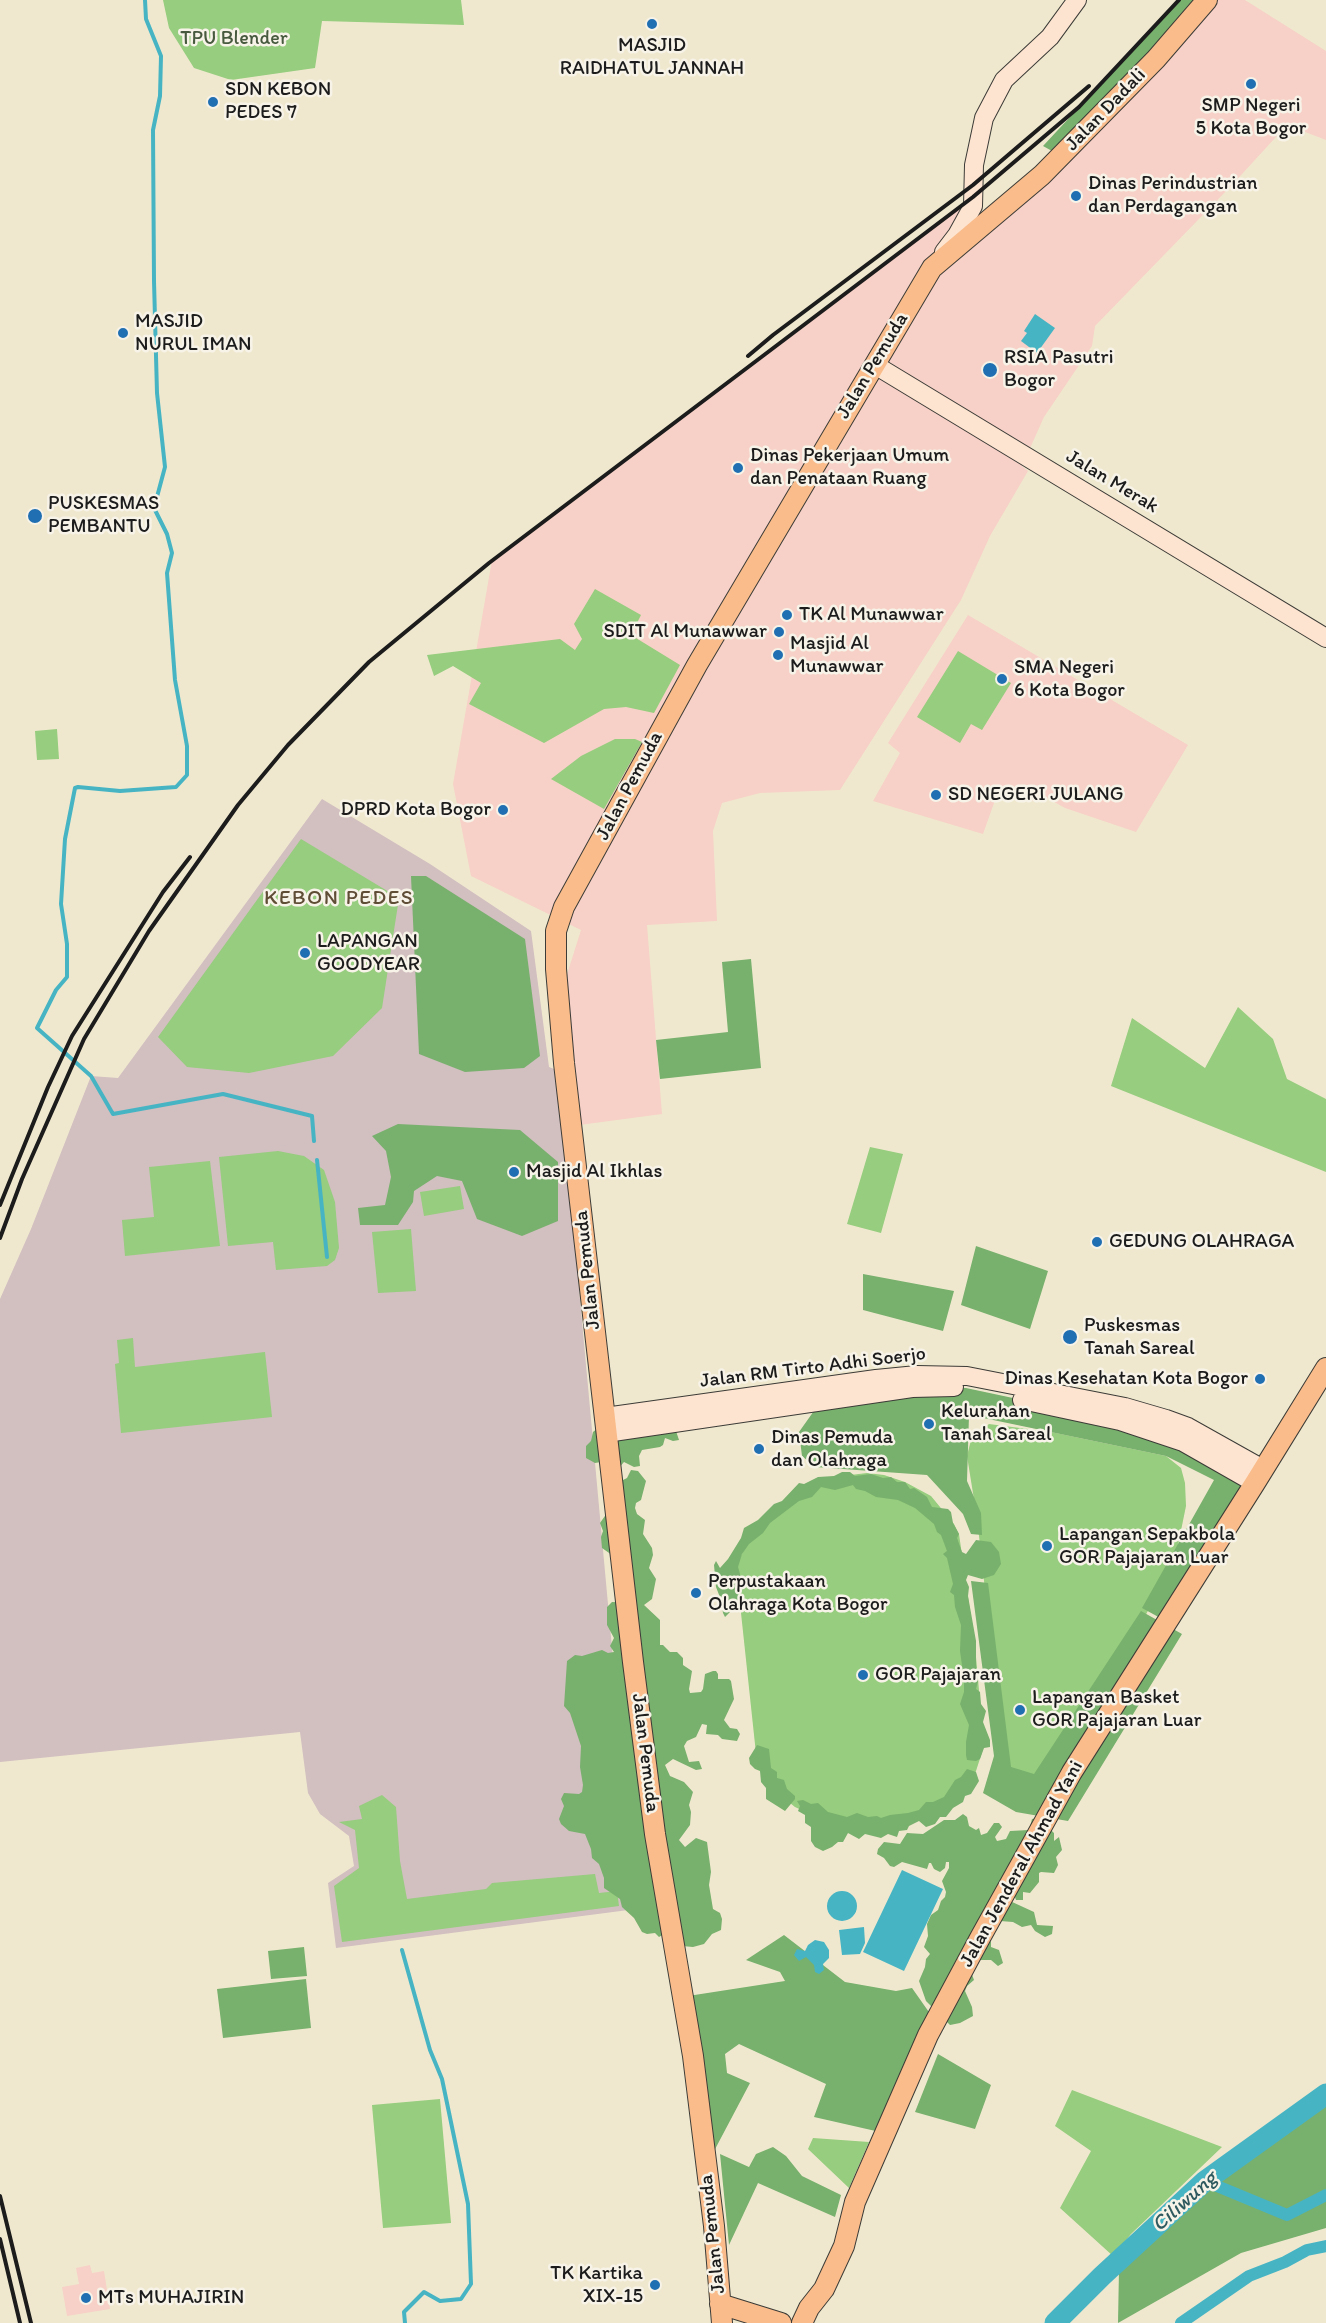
<!DOCTYPE html>
<style>
body{margin:0}
canvas{display:block;background:#efe8ce}
</style>
<canvas width="1326" height="2323"></canvas>
<script>
const c = document.querySelector('canvas').getContext('2d');
c.lineJoin = 'round';
function paint(path, color) { c.fillStyle = color; c.fill(path, 'evenodd'); }
const shape = rows => new Path2D(rows.map(r => 'M' + r).join(''));
function strokePath(path, color, width, dash) { c.strokeStyle = color; c.lineWidth = width; c.lineCap = dash ? 'butt' : 'round'; c.setLineDash(dash || []); c.stroke(path); }
function label(font, color, halo, rows, align = 'center') {
  c.font = font + ' Itim,sans-serif'; c.lineWidth = 5; c.setLineDash([]); c.textBaseline = 'middle'; c.strokeStyle = halo; c.fillStyle = color; for (const [text, x, y, turn = 0] of rows) {
    c.save(); c.translate(x, y); c.rotate((+turn || 0) * Math.PI / 180); c.textAlign = isNaN(turn) ? turn : align; if (halo) c.strokeText(text, 0, 0); c.fillText(text, 0, 0); c.restore();
  }
}
paint(shape([
 [1206,0,1245,0,1326,51,1326,140,1287,125,1231,186,1095,326,1092,346,1044,417,1022,466,1028,471,990,536,961,600,840,790,760,793,722,803,713,831,717,921,647,925,662,1114,572,1126,557,1006,581,930,471,876,453,784,492,560,973,197,979,211,988,214],
 [968,615,1188,745,1136,832,1065,808,1040,794,1036,802,999,789,983,834,873,801,900,753,888,743],
 [90,2265,92,2273,104,2271,110,2309,67,2316,62,2287,79,2284,76,2268]
]), '#f7d1c7');
paint(shape([
 [322,799,430,864,531,931,549,1067,559,1071,636,1909,336,1948,328,1883,354,1866,349,1836,320,1814,308,1793,300,1732,0,1762,0,1299,31,1229,91,1076,118,1078]
]), '#d2bfc0');
paint(shape([
 [163,0,461,0,464,25,322,21,315,68,231,80,194,68,169,28],
 [595,589,641,615,631,635,680,665,654,713,626,707,604,709,544,743,469,704,481,683,453,666,434,676,427,655,560,639,575,650,582,639,574,624],
 [958,651,1011,683,982,730,971,724,960,743,917,717],
 [57,729,59,759,37,760,35,731],
 [615,739,635,739,642,742,604,809,551,779,581,756],
 [301,839,399,898,382,1008,333,1056,249,1073,187,1067,158,1037],
 [1238,1007,1273,1039,1287,1079,1326,1099,1326,1172,1111,1086,1132,1018,1205,1068],
 [870,1147,903,1154,881,1233,847,1224],
 [278,1151,304,1156,324,1170,335,1202,339,1248,335,1260,327,1266,276,1270,273,1242,228,1246,219,1157],
 [210,1161,220,1246,125,1256,122,1220,154,1217,149,1167],
 [460,1186,464,1209,424,1216,420,1192],
 [411,1229,416,1291,378,1293,372,1232],
 [133,1338,135,1367,265,1352,272,1417,121,1433,115,1364,119,1363,117,1340],
 [989,1424,1051,1432,1166,1456,1181,1468,1185,1483,1186,1506,1175,1560,1143,1620,1041,1783,1005,1769,977,1518,967,1456,971,1440],
 [867,1473,884,1475,905,1482,931,1496,954,1524,959,1534,975,1646,984,1746,976,1771,972,1781,907,1824,812,1815,795,1807,780,1795,757,1763,736,1566,750,1537,826,1478],
 [382,1795,396,1807,400,1861,407,1899,486,1889,492,1883,595,1874,599,1893,617,1891,619,1906,342,1942,334,1886,359,1868,355,1830,339,1822,362,1819,359,1806],
 [1072,2090,1222,2147,1131,2234,1113,2256,1060,2208,1091,2151,1055,2126],
 [440,2099,451,2223,383,2228,372,2105],
 [813,2138,869,2142,849,2188,808,2149]
]), '#96cd7e');
paint(shape([
 [1179,0,1207,0,1061,156,1043,146],
 [411,876,426,876,525,939,540,1056,524,1068,465,1072,419,1054],
 [751,959,761,1068,660,1079,656,1040,728,1032,722,962],
 [398,1124,520,1130,558,1162,558,1221,522,1236,477,1219,462,1181,437,1176,414,1191,413,1202,398,1225,360,1225,358,1208,385,1205,391,1177,386,1151,372,1136],
 [976,1246,1048,1271,1030,1329,961,1305],
 [863,1274,954,1291,943,1331,863,1310],
 [930,1387,966,1388,1121,1421,1253,1484,1164,1620,1142,1608,1214,1480,1166,1456,969,1415,967,1481,981,1513,982,1535,971,1534,963,1514,927,1475,815,1467,802,1456,799,1432,816,1408],
 [598,1428,676,1431,679,1440,673,1441,665,1438,663,1445,660,1447,642,1450,639,1456,640,1466,634,1467,624,1462,618,1469,601,1462,595,1463,586,1458,586,1446,591,1441,593,1432],
 [631,1470,638,1471,646,1481,641,1500,636,1503,635,1508,637,1514,645,1520,643,1534,652,1548,653,1555,649,1568,656,1579,652,1599,644,1605,660,1620,660,1645,663,1645,670,1652,677,1652,683,1658,683,1665,692,1671,689,1689,690,1693,701,1692,703,1689,705,1674,713,1671,716,1671,718,1674,718,1679,729,1679,731,1681,734,1699,724,1720,730,1728,737,1729,740,1734,737,1741,722,1739,718,1735,706,1734,707,1725,702,1724,696,1737,692,1738,696,1737,687,1741,684,1746,689,1762,699,1761,702,1769,696,1770,673,1759,665,1765,670,1776,684,1782,693,1792,689,1805,691,1812,690,1825,679,1840,685,1847,696,1838,707,1842,711,1872,709,1885,713,1909,720,1913,722,1919,721,1930,712,1934,704,1944,693,1947,682,1946,664,1934,659,1937,655,1933,647,1934,642,1932,634,1918,622,1907,620,1899,604,1888,604,1878,599,1864,592,1858,591,1849,585,1834,569,1831,561,1824,559,1819,564,1806,561,1799,564,1793,579,1794,582,1792,583,1785,580,1767,581,1746,570,1713,564,1706,567,1661,575,1655,582,1656,602,1650,608,1653,614,1652,610,1646,614,1638,607,1625,607,1607,612,1602,637,1603,629,1596,612,1555,602,1548,601,1537,603,1531,600,1523,607,1513,621,1481,627,1478],
 [842,1472,850,1472,855,1476,871,1474,883,1478,891,1477,897,1482,905,1482,910,1489,914,1488,927,1497,932,1507,948,1509,951,1512,953,1523,959,1534,957,1538,962,1552,966,1554,976,1540,991,1542,999,1552,1001,1564,994,1575,982,1579,968,1575,966,1580,969,1587,968,1596,976,1641,976,1665,978,1681,976,1689,980,1692,981,1704,986,1711,983,1722,990,1740,990,1747,984,1748,980,1759,976,1761,967,1760,966,1755,966,1742,969,1725,960,1704,964,1692,964,1679,960,1651,961,1625,955,1607,954,1595,950,1592,953,1584,947,1558,943,1554,947,1551,941,1535,937,1532,934,1524,915,1508,898,1500,876,1497,865,1491,856,1489,853,1485,835,1490,821,1487,812,1497,799,1501,770,1523,763,1533,749,1544,742,1554,738,1567,740,1574,740,1594,744,1605,738,1608,740,1610,731,1611,725,1617,723,1613,721,1600,716,1587,714,1565,716,1561,720,1568,728,1559,741,1538,744,1528,758,1520,774,1504,782,1501,799,1483,804,1484,818,1477,834,1476],
 [971,1581,988,1583,1011,1767,1034,1774,1141,1611,1182,1634,1068,1821,1016,1812,983,1793,994,1756],
 [757,1745,769,1749,771,1768,777,1772,777,1778,784,1780,787,1789,795,1796,795,1799,785,1811,766,1799,766,1788,761,1782,760,1771,755,1769,750,1764,749,1758],
 [967,1769,976,1772,979,1781,971,1794,965,1796,963,1802,953,1808,946,1817,940,1817,935,1824,926,1827,919,1821,909,1826,907,1830,899,1831,897,1837,888,1834,881,1838,865,1834,859,1839,848,1833,843,1842,838,1842,832,1847,823,1851,815,1847,811,1841,811,1827,805,1823,805,1815,798,1811,800,1806,797,1801,803,1800,811,1804,818,1803,828,1812,847,1817,857,1813,868,1817,877,1816,881,1818,890,1815,908,1813,919,1810,926,1802,933,1802,944,1797,955,1780,961,1777],
 [963,1814,967,1817,969,1826,976,1830,979,1828,981,1835,987,1833,994,1823,999,1823,1002,1827,995,1837,997,1841,1006,1839,1010,1831,1029,1830,1032,1819,1038,1818,1054,1833,1054,1841,1059,1837,1062,1850,1056,1857,1058,1865,1054,1873,1041,1872,1039,1873,1039,1882,1030,1893,1023,1892,1023,1900,1016,1900,1014,1894,1010,1901,1034,1912,1037,1925,1053,1926,1052,1934,1045,1937,1035,1931,1031,1925,1022,1927,1013,1922,1000,1921,989,1940,991,1942,991,1947,999,1950,1003,1963,998,1966,991,1960,978,1960,971,1972,974,1980,967,1986,965,1991,972,2007,973,2016,960,2023,950,2025,926,2001,919,1981,925,1967,926,1959,930,1954,924,1947,928,1936,927,1924,931,1915,938,1910,941,1901,945,1897,946,1892,942,1881,949,1868,949,1862,946,1862,945,1868,940,1872,934,1869,931,1863,929,1863,927,1869,902,1862,894,1867,890,1866,884,1858,877,1854,878,1849,884,1842,900,1844,907,1833,923,1834,944,1820,955,1820],
 [784,1935,845,1982,896,1991,912,1988,931,2015,880,2132,814,2117,826,2084,739,2044,725,2054,727,2073,750,2083,713,2153,688,1996,785,1981,780,1972,746,1960],
 [304,1947,307,1976,271,1979,268,1951],
 [306,1979,311,2028,223,2038,217,1989],
 [938,2054,991,2085,975,2129,915,2112],
 [1326,2094,1326,2228,1241,2253,1118,2323,1119,2269,1117,2263,1205,2181],
 [773,2147,786,2156,802,2176,841,2195,835,2217,758,2183,729,2245,720,2154,749,2167,756,2154]
]), '#78b06d');
paint(shape([
 [1035,314,1055,328,1037,353,1021,341,1027,333,1024,331],
 [902,1870,943,1889,904,1971,863,1952],
 '827 1906a15 15 0 1 1 30 0a15 15 0 1 1-30 0Z',
 [864,1927,865,1943,860,1954,842,1955,839,1930],
 [815,1940,824,1942,829,1950,829,1958,823,1964,824,1970,819,1974,815,1972,814,1965,806,1957,799,1961,794,1955,797,1949,805,1951,808,1945],
 [1113,2256,1119,2269,1061,2323,1051,2323,1074,2301]
]), '#47b4c4');
strokePath(shape([
 [145,0,146,19,161,56,160,96,153,130,154,281,157,393,165,467,154,508,167,534,172,553,167,573,175,680,187,746,187,775,176,787,120,791,78,787,75,788,65,839,61,904,67,944,67,977,56,990,37,1028,91,1076,113,1114,223,1094,312,1116,314,1141],
 [317,1160,327,1257],
 [402,1950,430,2050,442,2079,468,2204,471,2284,461,2299,440,2301,424,2292,404,2312,405,2323]
]), '#47b4c4', 4);
strokePath(shape([
 [1205,2181,1287,2215,1326,2195],
 [1181,2323,1249,2276,1285,2262,1307,2250,1326,2246]
]), '#47b4c4', 12);
strokePath(shape([
 [1055,2323,1102,2276,1205,2181,1326,2094]
]), '#47b4c4', 21);
const secondary = shape([
 [944,252,957,235,973,206,974,165,984,118,1004,80,1050,37,1077,0],
 [875,365,1326,638],
 [1022,1400,1120,1421,1183,1442,1255,1483],
 [605,1417,876,1379,917,1375,967,1376,1125,1407,1166,1419,1188,1427,1263,1469],
 [606,1433,912,1388,954,1387]
]);
const primary = shape([
 [720,2304,781,2323],
 [722,2323,714,2226,693,2056,655,1834,633,1662,564,1063,556,969,556,931,564,907,697,665,932,268,1042,175,1156,59,1207,0],
 [802,2323,809,2308,824,2289,844,2246,855,2202,928,2035,980,1938,1072,1772,1255,1483,1326,1368]
]);
strokePath(secondary, '#3c3b37', 20);
strokePath(primary, '#3c3b37', 22);
strokePath(secondary, '#fde4d0', 18);
strokePath(primary, '#f9bc8a', 20);
strokePath(shape([
 [748,356,773,335,973,185,1089,86],
 [0,1205,48,1087,72,1036,163,892,190,857],
 [0,1238,22,1179,84,1039,149,931,238,805,288,745,369,662,489,563,973,197,1079,107,1179,0],
 [0,2196,31,2323],
 [0,2239,20,2323]
]), '#1c1c1c', 4);
for (const [x, y, r, color] of [
 [652,24,6,"#1f6fb2"],
 [1251,84,6,"#1f6fb2"],
 [213,102,6,"#1f6fb2"],
 [1076,196,6,"#1f6fb2"],
 [123,333,6,"#1f6fb2"],
 [990,370,8,"#1f6fb2"],
 [738,468,6,"#1f6fb2"],
 [35,516,8,"#1f6fb2"],
 [787,615,6,"#1f6fb2"],
 [779,632,6,"#1f6fb2"],
 [778,655,6,"#1f6fb2"],
 [1002,679,6,"#1f6fb2"],
 [936,795,6,"#1f6fb2"],
 [503,810,6,"#1f6fb2"],
 [305,953,6,"#1f6fb2"],
 [514,1172,6,"#1f6fb2"],
 [1097,1242,6,"#1f6fb2"],
 [1070,1337,8,"#1f6fb2"],
 [1260,1379,6,"#1f6fb2"],
 [929,1424,6,"#1f6fb2"],
 [759,1449,6,"#1f6fb2"],
 [1047,1546,6,"#1f6fb2"],
 [696,1593,6,"#1f6fb2"],
 [863,1675,6,"#1f6fb2"],
 [1020,1710,6,"#1f6fb2"],
 [655,2285,6,"#1f6fb2"],
 [86,2298,6,"#1f6fb2"]
]) { const dot = new Path2D(); dot.arc(x, y, r, 0, 2 * Math.PI); c.fillStyle = color; c.fill(dot); strokePath(dot, '#f7f3e8', 2); }
label('20px', '#475a3e', '#f7f3e8', [
 ["TPU Blender",234,39]
]);
label('20px', '#1c1c1c', '#f7f3e8', [
 ["MASJID",652,46,"center"],
 ["RAIDHATUL JANNAH",652,69,"center"],
 ["SDN KEBON",225,90],
 ["PEDES 7",225,113],
 ["SMP Negeri",1251,106,"center"],
 ["5 Kota Bogor",1251,129,"center"],
 ["Dinas Perindustrian",1088,184],
 ["dan Perdagangan",1088,207],
 ["MASJID",135,322],
 ["NURUL IMAN",135,345],
 ["RSIA Pasutri",1004,358],
 ["Bogor",1004,381],
 ["Dinas Pekerjaan Umum",750,456],
 ["dan Penataan Ruang",750,479],
 ["PUSKESMAS",48,504],
 ["PEMBANTU",48,527],
 ["TK Al Munawwar",799,615],
 ["SDIT Al Munawwar",767,632,"right"],
 ["Masjid Al",790,644],
 ["Munawwar",790,667],
 ["SMA Negeri",1014,668],
 ["6 Kota Bogor",1014,691],
 ["SD NEGERI JULANG",948,795],
 ["DPRD Kota Bogor",491,810,"right"],
 ["LAPANGAN",317,942],
 ["GOODYEAR",317,965],
 ["Masjid Al Ikhlas",526,1172],
 ["GEDUNG OLAHRAGA",1109,1242],
 ["Puskesmas",1084,1326],
 ["Tanah Sareal",1084,1349],
 ["Dinas Kesehatan Kota Bogor",1248,1379,"right"],
 ["Kelurahan",941,1412],
 ["Tanah Sareal",941,1435],
 ["Dinas Pemuda",771,1438],
 ["dan Olahraga",771,1461],
 ["Lapangan Sepakbola",1059,1535],
 ["GOR Pajajaran Luar",1059,1558],
 ["Perpustakaan",708,1582],
 ["Olahraga Kota Bogor",708,1605],
 ["GOR Pajajaran",875,1675],
 ["Lapangan Basket",1032,1698],
 ["GOR Pajajaran Luar",1032,1721],
 ["TK Kartika",643,2274,"right"],
 ["XIX-15",643,2297,"right"],
 ["MTs MUHAJIRIN",98,2298]
], 'left');
label('20px', '#1c1c1c', '#f7f3e8', [
 ["Jalan Dadali",1106,110,-46],
 ["Jalan Pemuda",873,366,-59],
 ["Jalan Merak",1112,482,31],
 ["Jalan Pemuda",630,786,-62],
 ["Jalan Pemuda",588,1270,-96],
 ["Jalan RM Tirto Adhi Soerjo",813,1368,-7],
 ["Jalan Pemuda",645,1753,83],
 ["Jalan Jenderal Ahmad Yani",1022,1864,-61],
 ["Jalan Pemuda",713,2234,-96]
]);
c.letterSpacing = '1.5px';
label('21px', '#604d36', '#f7f3e8', [
 ["KEBON PEDES",339,899]
]);
c.letterSpacing = '0px';
label('italic 21px', '#2d595f', '#f7f3e8', [
 ["Ciliwung",1185,2202,-42]
]);
</script>
